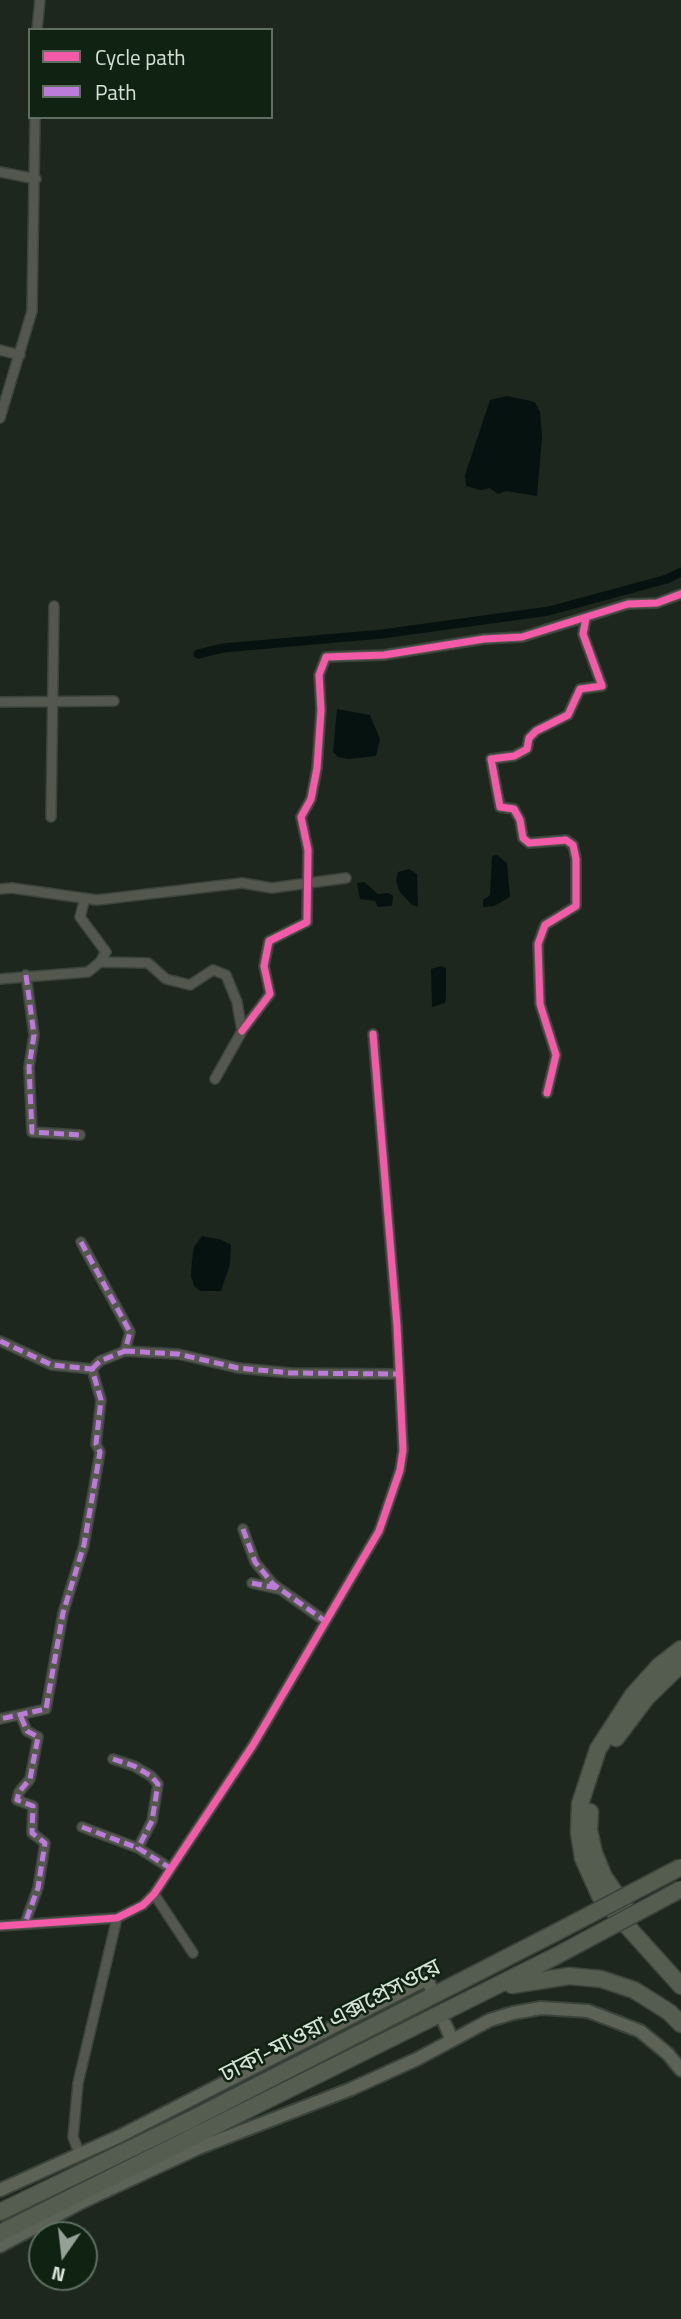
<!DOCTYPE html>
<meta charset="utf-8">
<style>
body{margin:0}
#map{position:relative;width:681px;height:2319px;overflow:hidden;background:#1d271e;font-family:"Titillium Web",sans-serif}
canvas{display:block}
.legend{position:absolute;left:28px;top:28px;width:245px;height:91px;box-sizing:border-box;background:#102211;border:2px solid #5f6e60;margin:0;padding:9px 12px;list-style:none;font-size:21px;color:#d6e1d6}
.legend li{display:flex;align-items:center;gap:14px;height:35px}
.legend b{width:35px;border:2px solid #5f6e60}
.north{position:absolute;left:28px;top:2221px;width:70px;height:70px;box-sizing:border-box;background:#102211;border:2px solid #5f6e60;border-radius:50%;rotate:194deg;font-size:19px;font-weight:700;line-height:28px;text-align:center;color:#d6e1d6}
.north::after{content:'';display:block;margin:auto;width:24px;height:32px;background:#95a096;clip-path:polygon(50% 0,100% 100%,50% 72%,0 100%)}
</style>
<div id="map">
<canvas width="681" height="2319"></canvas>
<ul class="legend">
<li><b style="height:9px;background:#f35aa7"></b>Cycle path</li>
<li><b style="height:9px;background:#bd7bd9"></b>Path</li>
</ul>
<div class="north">N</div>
</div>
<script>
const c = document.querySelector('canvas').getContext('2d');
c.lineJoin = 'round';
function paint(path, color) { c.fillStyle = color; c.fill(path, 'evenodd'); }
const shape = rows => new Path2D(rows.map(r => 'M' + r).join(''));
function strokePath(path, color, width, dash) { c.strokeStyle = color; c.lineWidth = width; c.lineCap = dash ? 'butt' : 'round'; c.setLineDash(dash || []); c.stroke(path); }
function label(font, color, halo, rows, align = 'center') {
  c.font = font + ' "Titillium Web","Noto Sans Bengali",sans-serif'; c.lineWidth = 5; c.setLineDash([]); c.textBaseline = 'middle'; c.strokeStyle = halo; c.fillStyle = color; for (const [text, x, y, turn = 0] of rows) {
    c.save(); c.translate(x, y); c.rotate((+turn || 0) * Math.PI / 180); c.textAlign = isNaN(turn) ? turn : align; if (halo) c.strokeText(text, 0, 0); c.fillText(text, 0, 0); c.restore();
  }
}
paint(shape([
 [507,396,535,402,540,412,542,438,537,496,506,491,498,494,490,488,480,490,466,486,465,475,490,400],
 [337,709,370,715,380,739,376,756,349,759,338,757,333,752],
 [497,855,507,863,510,897,494,906,483,907,483,900,490,895,492,856],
 [409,869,417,874,418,907,412,905,399,891,396,880,398,872],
 [364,882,378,894,389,893,393,896,392,906,378,907,375,901,360,899,357,883],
 [441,966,446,968,446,997,445,1003,432,1007,431,969],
 [202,1236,222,1240,231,1245,230,1264,221,1291,201,1291,194,1286,191,1276,192,1260,194,1247]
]), '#06120f');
strokePath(shape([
 [198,654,223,648,382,634,549,611,667,579,681,572]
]), '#06120f', 9);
const street = shape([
 [37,30,40,0],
 [0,172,36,179],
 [0,350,20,355],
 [0,418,32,311,35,117],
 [0,702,114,701],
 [51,817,54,606],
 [0,889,12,888,97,900,242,883,272,888,346,878],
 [100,962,148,963,166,979,190,985,213,970,226,975,237,1002,242,1031,215,1079],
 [26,975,34,1035,29,1067,32,1132,80,1135],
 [0,979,88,972,100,962,106,952,80,917,85,898],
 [242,1031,270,994,264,966,269,941,307,922,308,850,301,817,311,799,317,768,321,710,319,675,326,657,384,655,484,639,522,637,628,604,657,603,681,594],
 [547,1093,556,1055,540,1004,538,944,545,925,576,906,576,859,573,845,566,840,529,843,523,838,520,820,514,809,500,807,491,759,514,756,527,749,529,738,536,731,568,715,580,689,602,686,583,634,586,618],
 [81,1242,130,1332,125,1351,100,1361,92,1369],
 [0,1341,52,1365,92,1369,101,1400,96,1444,100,1452,84,1545,63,1613,46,1709,0,1719],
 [125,1351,178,1354,238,1368,291,1373,399,1374],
 [243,1529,255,1562,273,1584,325,1621],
 [252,1583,278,1589],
 [21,1717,27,1731,38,1737,30,1779,19,1792,17,1800,33,1806,32,1833,45,1843,38,1888,25,1923],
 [113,1759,134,1766,151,1776,158,1784,152,1821,138,1848,170,1868],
 [82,1827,138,1848],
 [154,1894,193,1953],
 [0,1926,117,1918,143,1905,154,1894,253,1745,379,1531,400,1470,403,1450,397,1326,373,1034],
 [80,2155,73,2137,78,2083,117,1918]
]);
const secondary = shape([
 [445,2024,452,2040],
 [0,2190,120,2136,427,1979,431,1988],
 [0,2246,82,2202,196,2149,351,2089,417,2059,490,2020,513,2013,541,2008,588,2011,640,2031,668,2054,681,2070]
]);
const highway = shape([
 [681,1649,659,1666,633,1695,598,1749,580,1804,579,1833,583,1858,600,1896,681,1986],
 [616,1738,647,1697,681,1664],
 [590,1812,589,1830,594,1853,604,1877,626,1909],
 [512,1985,569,1976,601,1979,634,1990,669,2012,681,2024],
 [0,2212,192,2119,553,1934],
 [0,2233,554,1957]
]);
strokePath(street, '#3b443c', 12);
strokePath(secondary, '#3b443c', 16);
strokePath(highway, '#3b443c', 19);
strokePath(street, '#53574d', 9);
strokePath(secondary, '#5c6256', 12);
strokePath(highway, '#555d50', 16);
const highwayBridge = shape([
 [553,1934,681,1867],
 [554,1957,681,1889]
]);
strokePath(highwayBridge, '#3b443c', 19, []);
strokePath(highwayBridge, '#555d50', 16);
strokePath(shape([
 [26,975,34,1035,29,1067,32,1132,80,1135],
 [81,1242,130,1332,125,1351,100,1361,92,1369],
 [0,1341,52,1365,92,1369,101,1400,96,1444,100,1452,84,1545,63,1613,46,1709,0,1719],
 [125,1351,178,1354,238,1368,291,1373,399,1374],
 [243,1529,255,1562,273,1584,325,1621],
 [252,1583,277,1588],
 [21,1717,27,1731,38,1737,30,1779,19,1792,17,1800,33,1806,32,1833,45,1843,38,1888,25,1923],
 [113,1759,134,1766,151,1776,158,1784,152,1821,138,1848,170,1868],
 [82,1827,138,1848]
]), '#bd7bd9', 5, [10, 5]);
strokePath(shape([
 [242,1031,270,994,264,966,269,941,307,922,308,850,301,817,311,799,317,768,321,710,319,675,326,657,384,655,484,639,522,637,628,604,657,603,681,594],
 [547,1093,556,1055,540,1004,538,944,545,925,576,906,576,859,573,845,566,840,529,843,523,838,520,820,514,809,500,807,491,759,514,756,527,749,529,738,536,731,568,715,580,689,602,686,583,634,586,618],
 [0,1926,117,1918,143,1905,154,1894,253,1745,379,1531,400,1470,403,1450,397,1326,373,1034]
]), '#f35aa7', 7);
label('24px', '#d6e1d6', '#102211', [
 ["ঢাকা-মাওয়া এক্সপ্রেসওয়ে",331,2022,-27]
]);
</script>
